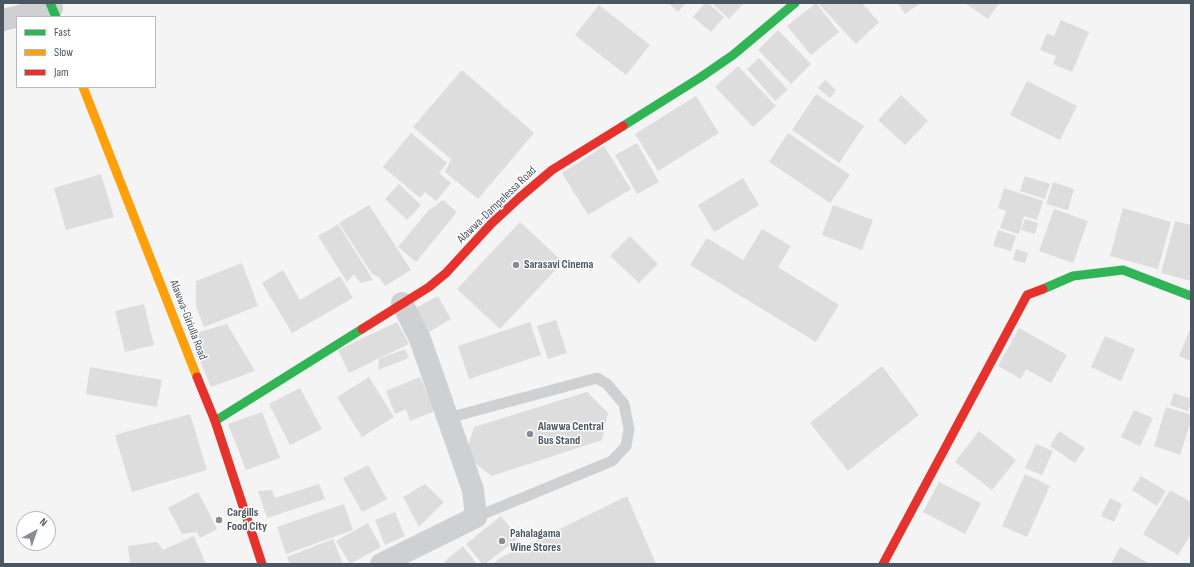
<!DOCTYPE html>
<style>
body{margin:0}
#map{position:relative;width:1194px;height:567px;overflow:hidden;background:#f4f4f4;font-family:"Sofia Sans Condensed",sans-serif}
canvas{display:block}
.frame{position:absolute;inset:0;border:4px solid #4a5661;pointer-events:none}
.legend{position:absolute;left:16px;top:16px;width:140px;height:72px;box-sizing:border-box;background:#fff;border:1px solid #b7bbc0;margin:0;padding:5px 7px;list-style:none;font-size:12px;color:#4a5661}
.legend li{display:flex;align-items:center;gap:8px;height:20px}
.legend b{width:20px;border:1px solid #b7bbc0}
.north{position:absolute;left:16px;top:511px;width:40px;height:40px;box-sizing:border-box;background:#fff;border:1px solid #b7bbc0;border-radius:50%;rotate:40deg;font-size:11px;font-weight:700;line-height:16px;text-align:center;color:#4a5661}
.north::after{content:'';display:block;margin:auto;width:14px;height:18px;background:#868d94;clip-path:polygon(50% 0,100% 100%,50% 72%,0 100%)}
</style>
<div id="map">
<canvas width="1194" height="567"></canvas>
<div class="frame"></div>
<ul class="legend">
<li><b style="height:5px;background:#30b455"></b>Fast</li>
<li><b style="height:5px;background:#ff9f0a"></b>Slow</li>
<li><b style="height:5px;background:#e5322d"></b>Jam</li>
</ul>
<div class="north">N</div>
</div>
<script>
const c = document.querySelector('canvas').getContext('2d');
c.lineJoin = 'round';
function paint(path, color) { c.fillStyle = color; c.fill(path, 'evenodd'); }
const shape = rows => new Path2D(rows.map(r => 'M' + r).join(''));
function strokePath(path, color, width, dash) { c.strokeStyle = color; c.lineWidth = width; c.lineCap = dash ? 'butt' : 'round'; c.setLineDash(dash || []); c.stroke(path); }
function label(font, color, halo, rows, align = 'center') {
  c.font = font + ' "Sofia Sans Condensed",sans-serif'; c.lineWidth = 3; c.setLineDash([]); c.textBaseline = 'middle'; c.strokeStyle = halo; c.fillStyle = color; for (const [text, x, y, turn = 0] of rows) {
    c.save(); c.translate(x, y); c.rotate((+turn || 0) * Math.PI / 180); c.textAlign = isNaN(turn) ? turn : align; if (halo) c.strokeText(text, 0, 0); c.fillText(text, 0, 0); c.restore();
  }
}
paint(shape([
 [668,3,686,3,678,12],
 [705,3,708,3,724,17,711,32,693,17],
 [712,3,744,3,729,19],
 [816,3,839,32,811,55,787,26],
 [818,3,862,3,879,22,856,44],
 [898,3,921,3,905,14],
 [965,3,999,3,988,19],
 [599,5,650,45,626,75,575,35],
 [1061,20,1089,32,1072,72,1053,64,1056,56,1040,50,1047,33,1054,36],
 [778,30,811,64,791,84,758,50],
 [759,58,788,90,775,101,747,69],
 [738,66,776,106,753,127,715,87],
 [462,70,534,133,478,199,445,172,451,159,413,127],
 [825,80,836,90,830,98,818,88],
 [1027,81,1077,106,1060,140,1010,115],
 [816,94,864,126,839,163,792,130],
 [901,95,928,121,905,145,878,120],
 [696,96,719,133,658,171,635,134],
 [411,133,447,163,439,173,451,183,436,201,425,192,420,198,383,167],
 [788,133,850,175,830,203,769,162],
 [637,143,659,182,637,194,615,155],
 [604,146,631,189,588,215,562,173],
 [101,174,114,217,66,230,54,188],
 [1025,176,1050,184,1045,199,1020,191],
 [743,178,759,205,714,232,698,205],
 [1053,182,1074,189,1068,210,1046,204],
 [399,184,421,205,407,220,385,199],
 [1004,188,1043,201,1037,220,1024,216,1019,234,1000,228,1006,211,998,208],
 [443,200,457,212,416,262,398,247,428,211],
 [369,205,411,270,385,286,379,277,372,274,339,223],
 [833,205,873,220,862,250,822,235],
 [1123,208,1171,222,1158,269,1110,256],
 [1054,209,1088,221,1073,263,1039,251],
 [1025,219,1038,223,1035,234,1021,230],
 [1175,221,1191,225,1191,281,1161,273],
 [520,222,563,262,500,329,457,289],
 [338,224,373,280,360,283,354,274,347,282,318,236],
 [762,229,791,246,778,267,839,305,816,342,690,265,707,238,743,260],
 [998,230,1016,236,1011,251,993,246],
 [630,236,658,264,639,283,610,256],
 [1016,249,1028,253,1025,263,1013,260],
 [242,263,258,306,204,327,196,307,196,281],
 [283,270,300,300,340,276,353,298,292,333,262,283],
 [438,296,451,319,424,335,410,311],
 [144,304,154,345,125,352,115,311],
 [556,320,567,353,548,359,537,326],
 [397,322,409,344,349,373,338,350],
 [530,322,541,355,469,379,458,346],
 [227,324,255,371,211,387,189,335],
 [1191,327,1191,361,1179,356],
 [1019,328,1067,355,1051,383,1026,369,1021,379,998,366],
 [1105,336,1135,349,1121,381,1091,367],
 [405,349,409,358,378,370,379,359],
 [882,366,919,415,848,471,810,423],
 [90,367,162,380,157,407,86,394],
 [369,377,394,417,362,437,337,397],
 [420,377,435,411,410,421,406,409,395,414,386,391],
 [300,388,322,429,290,445,269,404],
 [587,392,608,413,602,440,492,476,465,456,474,427],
 [1174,393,1191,399,1191,404,1188,411,1170,405],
 [1166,407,1191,415,1191,421,1180,455,1154,446],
 [1134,410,1153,418,1140,446,1121,437],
 [262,412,280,458,246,470,228,424],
 [190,414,207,470,132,492,115,435],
 [979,431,1016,460,992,490,955,462],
 [1059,431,1085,448,1075,463,1050,446],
 [1036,444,1053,451,1042,475,1025,468],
 [368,465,387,499,362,512,343,478],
 [1025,474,1050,486,1027,537,1002,526],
 [1141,476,1166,491,1157,506,1132,490],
 [939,482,981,503,965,534,923,512],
 [319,484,325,499,267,518,258,491,272,490,275,498],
 [425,484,444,502,419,527,403,497],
 [1170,490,1191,502,1191,534,1178,555,1143,534],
 [198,492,217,529,200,538,197,532,182,534,168,508],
 [627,496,656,564,493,564,500,558],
 [1110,498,1122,504,1114,522,1101,516],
 [344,504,353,530,286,554,277,527],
 [395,512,405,536,385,545,375,520],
 [501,516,519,538,485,564,482,564,466,544],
 [368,523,381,547,350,564,336,541],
 [194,536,206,564,130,564,128,546,157,542,163,550],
 [333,539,343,564,290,564,287,557],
 [463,546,477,564,446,564,444,562],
 [1120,547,1150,564,1111,564]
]), '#ddddde');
strokePath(shape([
 [448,418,597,378,607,384,624,404,629,429,626,446,612,461,476,517]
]), '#ced0d2', 11);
strokePath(shape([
 [3,20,52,8],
 [381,564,476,517,473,490,420,339,402,303]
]), '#ced0d2', 22);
strokePath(shape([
 [50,3,56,17],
 [623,126,701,77,733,55,795,3],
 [1043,289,1073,276,1123,270,1191,296],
 [215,421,362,329]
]), '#30b455', 9);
strokePath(shape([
 [83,87,197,377]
]), '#ff9f0a', 9);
strokePath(shape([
 [362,329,429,287,446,273,491,224,519,198,552,170,623,126],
 [197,377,215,421,262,564],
 [883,564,1027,295,1043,289]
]), '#e5322d', 9);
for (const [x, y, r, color] of [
 [516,265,4,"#868d94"],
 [530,434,4,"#868d94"],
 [219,520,4,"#868d94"],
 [502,541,4,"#868d94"]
]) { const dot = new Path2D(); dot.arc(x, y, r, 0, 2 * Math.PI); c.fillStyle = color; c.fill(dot); strokePath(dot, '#fff', 1.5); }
label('12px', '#4a5661', '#fff', [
 ["Alawwa-Dampelessa Road",497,205,-44],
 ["Alawwa-Giriulla Road",188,320,69]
]);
label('bold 12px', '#4a5661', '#fff', [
 ["Sarasavi Cinema",524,265],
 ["Alawwa Central",538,427],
 ["Bus Stand",538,441],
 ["Cargills",227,513],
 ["Food City",227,527],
 ["Pahalagama",510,534],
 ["Wine Stores",510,548]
], 'left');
</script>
